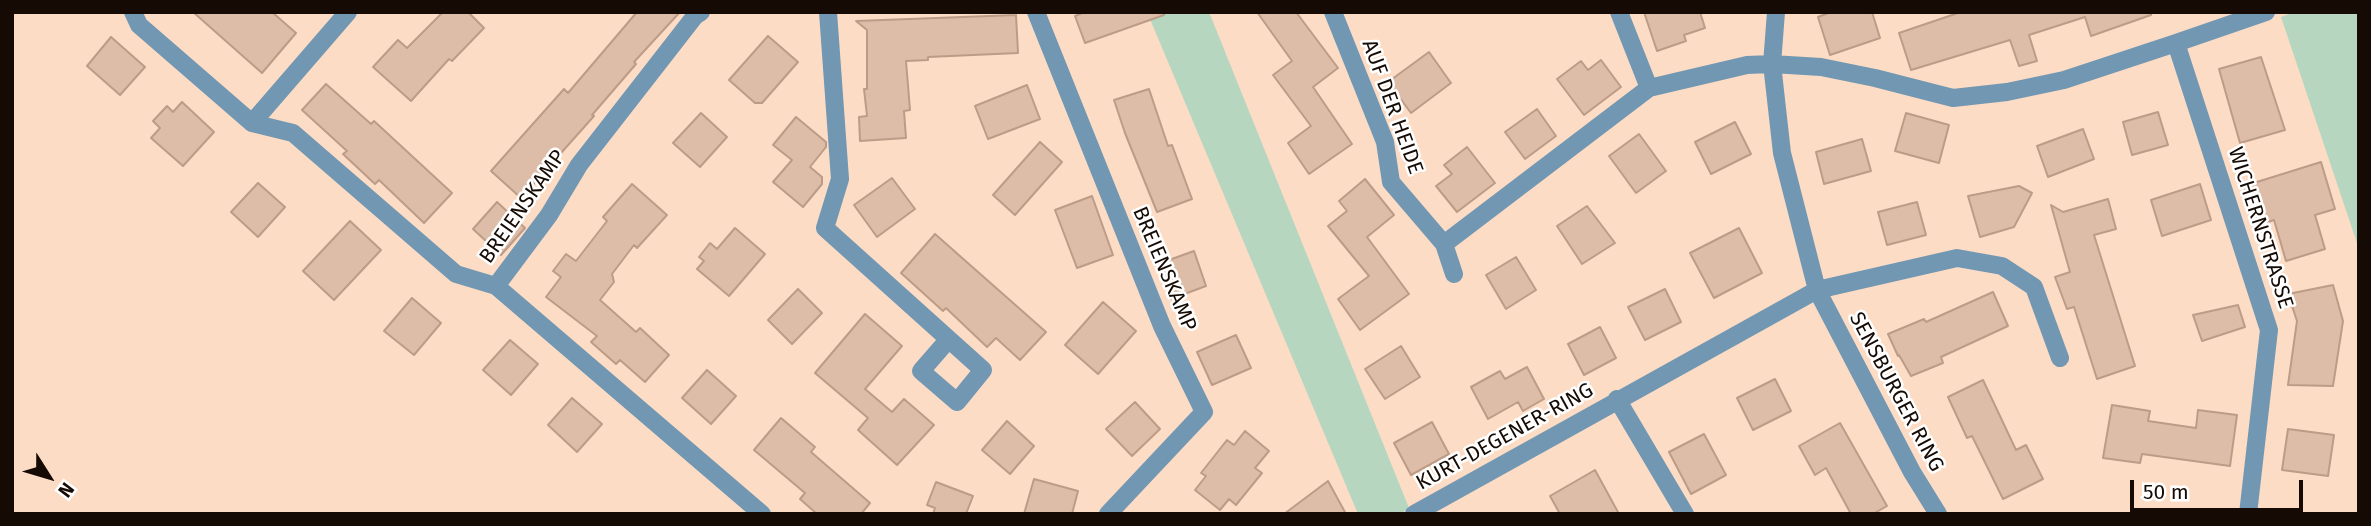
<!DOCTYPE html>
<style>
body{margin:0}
#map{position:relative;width:2371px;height:526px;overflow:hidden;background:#fddcc5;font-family:"Fira Sans",sans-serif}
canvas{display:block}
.frame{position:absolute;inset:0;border:14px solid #150a04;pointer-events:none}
.north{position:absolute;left:14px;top:442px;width:70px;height:70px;-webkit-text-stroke:5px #fff;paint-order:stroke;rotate:127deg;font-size:19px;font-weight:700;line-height:28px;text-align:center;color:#150a04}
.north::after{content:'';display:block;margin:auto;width:24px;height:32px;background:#150a04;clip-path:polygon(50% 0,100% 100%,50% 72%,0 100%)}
.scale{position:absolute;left:2130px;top:480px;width:173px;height:32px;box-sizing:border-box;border:4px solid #150a04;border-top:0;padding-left:9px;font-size:21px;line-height:24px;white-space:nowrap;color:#150a04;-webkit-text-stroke:5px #fff;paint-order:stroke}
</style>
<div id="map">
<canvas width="2371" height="526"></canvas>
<div class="frame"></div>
<div class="north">N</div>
<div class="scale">50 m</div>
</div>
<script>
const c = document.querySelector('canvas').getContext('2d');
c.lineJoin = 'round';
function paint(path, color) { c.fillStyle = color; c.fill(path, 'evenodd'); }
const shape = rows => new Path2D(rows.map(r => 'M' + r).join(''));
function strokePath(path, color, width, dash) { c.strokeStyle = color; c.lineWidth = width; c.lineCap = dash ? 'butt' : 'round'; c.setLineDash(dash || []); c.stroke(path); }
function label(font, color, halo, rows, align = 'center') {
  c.font = font + ' "Fira Sans",sans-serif'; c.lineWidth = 5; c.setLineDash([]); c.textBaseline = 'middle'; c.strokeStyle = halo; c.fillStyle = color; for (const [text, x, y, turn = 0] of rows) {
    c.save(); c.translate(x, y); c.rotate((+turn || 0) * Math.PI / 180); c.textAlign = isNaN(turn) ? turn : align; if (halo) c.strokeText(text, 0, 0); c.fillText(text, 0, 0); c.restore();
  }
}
paint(shape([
 [1147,12,1209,12,1409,508,1400,514,1358,514],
 [2294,12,2359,12,2359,249,2281,17]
]), '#b6d6c0');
const building = shape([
 [193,12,272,12,296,33,262,73,193,12],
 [443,12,468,12,484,28,452,61,449,59,411,101,373,67,398,40,407,48,443,12],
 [637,12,680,12,634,62,636,64,592,115,594,116,521,198,491,171,564,89,568,93,637,12],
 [1085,12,1164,12,1164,15,1085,43,1075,16,1085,12],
 [1257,12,1296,12,1338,68,1313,87,1352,144,1309,174,1288,143,1311,126,1273,75,1292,61,1257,12],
 [1644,12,1700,12,1705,28,1684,35,1686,41,1657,51,1644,12],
 [1831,12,1872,12,1880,38,1830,55,1818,17,1831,12],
 [1961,12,2151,12,2151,15,2091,36,2085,17,2029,35,2037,61,2019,66,2010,40,1911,70,1899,33,1961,12],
 [1016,15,1018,53,928,57,928,60,906,61,910,110,904,111,906,138,860,141,859,117,867,116,864,89,867,89,867,30,856,21,1016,15],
 [768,36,798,62,762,103,755,103,729,80,768,36],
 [111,37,145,67,120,95,87,66,111,37],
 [1429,52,1451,83,1411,113,1388,82,1429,52],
 [2261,57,2285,130,2240,143,2219,69,2261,57],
 [1601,60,1621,87,1584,115,1557,79,1581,61,1588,70,1601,60],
 [326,84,371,124,374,121,452,193,424,223,379,180,375,184,343,154,347,151,302,110,326,84],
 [1027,85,1040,119,988,139,975,106,1027,85],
 [1149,89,1168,146,1172,145,1192,199,1157,212,1125,133,1114,100,1149,89],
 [182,102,214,132,183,166,151,138,160,128,153,121,167,106,173,112,182,102],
 [1537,109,1556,136,1525,159,1505,132,1537,109],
 [2158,112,2168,145,2132,155,2123,122,2158,112],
 [701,113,727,137,700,167,673,143,701,113],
 [1906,113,1949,125,1939,163,1895,151,1906,113],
 [796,117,826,142,826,147,810,167,822,177,822,184,803,207,773,182,792,160,773,145,796,117],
 [1735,122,1751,154,1711,174,1695,142,1735,122],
 [2083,129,2094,159,2048,177,2037,146,2083,129],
 [1639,134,1666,171,1636,193,1609,156,1639,134],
 [1862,139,1871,171,1824,184,1816,152,1862,139],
 [1040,142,1062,162,1015,215,993,195,1040,142],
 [1467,147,1495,183,1457,212,1436,186,1452,174,1444,165,1467,147],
 [2321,162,2335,209,2315,215,2325,249,2286,261,2274,220,2256,226,2244,186,2321,162],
 [892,178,915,209,877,237,854,205,892,178],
 [1365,179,1394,215,1367,237,1409,294,1360,330,1338,299,1369,276,1328,226,1347,211,1339,201,1365,179],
 [258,183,285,207,258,237,231,212,258,183],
 [632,184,667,215,637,248,634,245,612,274,614,282,600,300,636,332,640,328,669,355,645,382,620,360,616,364,591,342,597,336,546,297,561,277,553,271,566,254,576,261,607,221,603,217,632,184],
 [2200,184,2211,220,2162,236,2151,200,2200,184],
 [2019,186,2032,193,2014,227,1980,237,1968,196,2019,186],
 [1092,196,1113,255,1077,268,1055,210,1092,196],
 [2108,199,2116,229,2094,235,2135,366,2097,379,2074,307,2067,309,2055,277,2070,272,2051,205,2063,212,2108,199],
 [497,202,525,228,501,255,473,229,497,202],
 [1917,202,1926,235,1887,245,1878,212,1917,202],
 [1587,206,1615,243,1582,264,1557,226,1587,206],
 [350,221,381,250,334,300,303,271,350,221],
 [735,228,765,254,729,296,697,269,704,261,699,257,710,243,717,249,735,228],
 [1739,228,1762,273,1714,298,1690,253,1739,228],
 [935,234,1046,332,1020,360,996,338,987,347,946,308,943,311,901,273,935,234],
 [1194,251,1206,286,1171,299,1158,264,1194,251],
 [1516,257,1536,290,1506,309,1486,275,1516,257],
 [2333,285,2343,321,2333,386,2288,385,2297,321,2288,294,2333,285],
 [798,289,822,313,792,344,768,320,798,289],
 [1665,289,1681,322,1645,340,1628,307,1665,289],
 [1993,292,2008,326,1941,357,1943,363,1911,376,1899,355,1898,356,1888,334,1924,319,1926,322,1993,292],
 [412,298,441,323,414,355,384,331,412,298],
 [1103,302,1136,331,1098,374,1065,345,1103,302],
 [2238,305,2245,327,2202,341,2193,315,2238,305],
 [865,314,902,346,865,389,892,412,904,399,934,425,897,465,858,430,868,418,815,373,865,314],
 [1600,327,1616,358,1584,375,1568,344,1600,327],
 [1236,335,1251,368,1212,385,1197,352,1236,335],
 [510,340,538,364,511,395,483,370,510,340],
 [1401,346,1420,377,1385,399,1365,369,1401,346],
 [1527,367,1544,399,1523,411,1518,402,1488,419,1471,387,1500,371,1505,379,1527,367],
 [707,370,736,396,711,424,682,398,707,370],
 [1775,379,1791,411,1753,430,1737,398,1775,379],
 [1983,380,2016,450,2026,445,2043,479,2003,499,1972,436,1967,438,1948,397,1983,380],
 [572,398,602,424,577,452,548,425,572,398],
 [1135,402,1160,429,1132,456,1106,429,1135,402],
 [2112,405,2150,411,2148,421,2196,428,2198,410,2237,415,2230,466,2142,454,2140,463,2103,458,2112,405],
 [781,418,815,447,811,452,870,503,861,514,817,514,800,499,805,493,754,450,781,418],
 [1007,421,1034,446,1010,474,982,450,1007,421],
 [1432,422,1449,454,1411,475,1394,443,1432,422],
 [1840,423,1887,506,1873,514,1851,514,1826,468,1815,475,1799,446,1840,423],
 [2288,429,2334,435,2328,476,2282,470,2288,429],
 [1245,431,1269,451,1255,468,1262,473,1236,505,1229,499,1220,510,1195,490,1206,476,1201,473,1227,440,1234,445,1245,431],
 [1704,434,1726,475,1691,494,1669,452,1704,434],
 [1595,470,1619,514,1560,514,1550,496,1595,470],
 [1034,479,1078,491,1072,514,1024,514,1034,479],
 [1328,481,1346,514,1284,514,1328,481],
 [936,482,973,496,966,514,933,514,935,508,927,505,936,482]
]);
paint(building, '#debda8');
strokePath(building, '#bc9c87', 2);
strokePath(shape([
 [133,12,139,25,252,123,293,133,456,274,496,286],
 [701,12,695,16,579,165,549,215,496,286,762,514],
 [828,12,840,179,825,228,983,370,957,402,921,371,948,340],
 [1036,12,1162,326,1204,412,1108,514],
 [1333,12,1385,142,1391,182,1444,244],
 [1619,12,1649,88],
 [1776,12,1772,64,1782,153,1817,290,1912,472,1938,514],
 [2176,43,2266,12],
 [252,123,348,12],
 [1454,274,1444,244,1649,88,1747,65,1772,64,1821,67,1875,78,1953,98,2007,92,2064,80,2176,43,2269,330,2248,514],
 [1617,399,1685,514],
 [1414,514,1817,290,1957,258,2002,266,2034,287,2060,358]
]), '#7197b2', 18);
label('21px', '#150a04', '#fff', [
 ["AUF DER HEIDE",1392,107,70],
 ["BREIENSKAMP",523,207,-55],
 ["WICHERNSTRASSE",2260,228,72],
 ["BREIENSKAMP",1164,269,67],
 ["SENSBURGER RING",1896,392,62],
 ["KURT-DEGENER-RING",1505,437,-29]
]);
</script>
